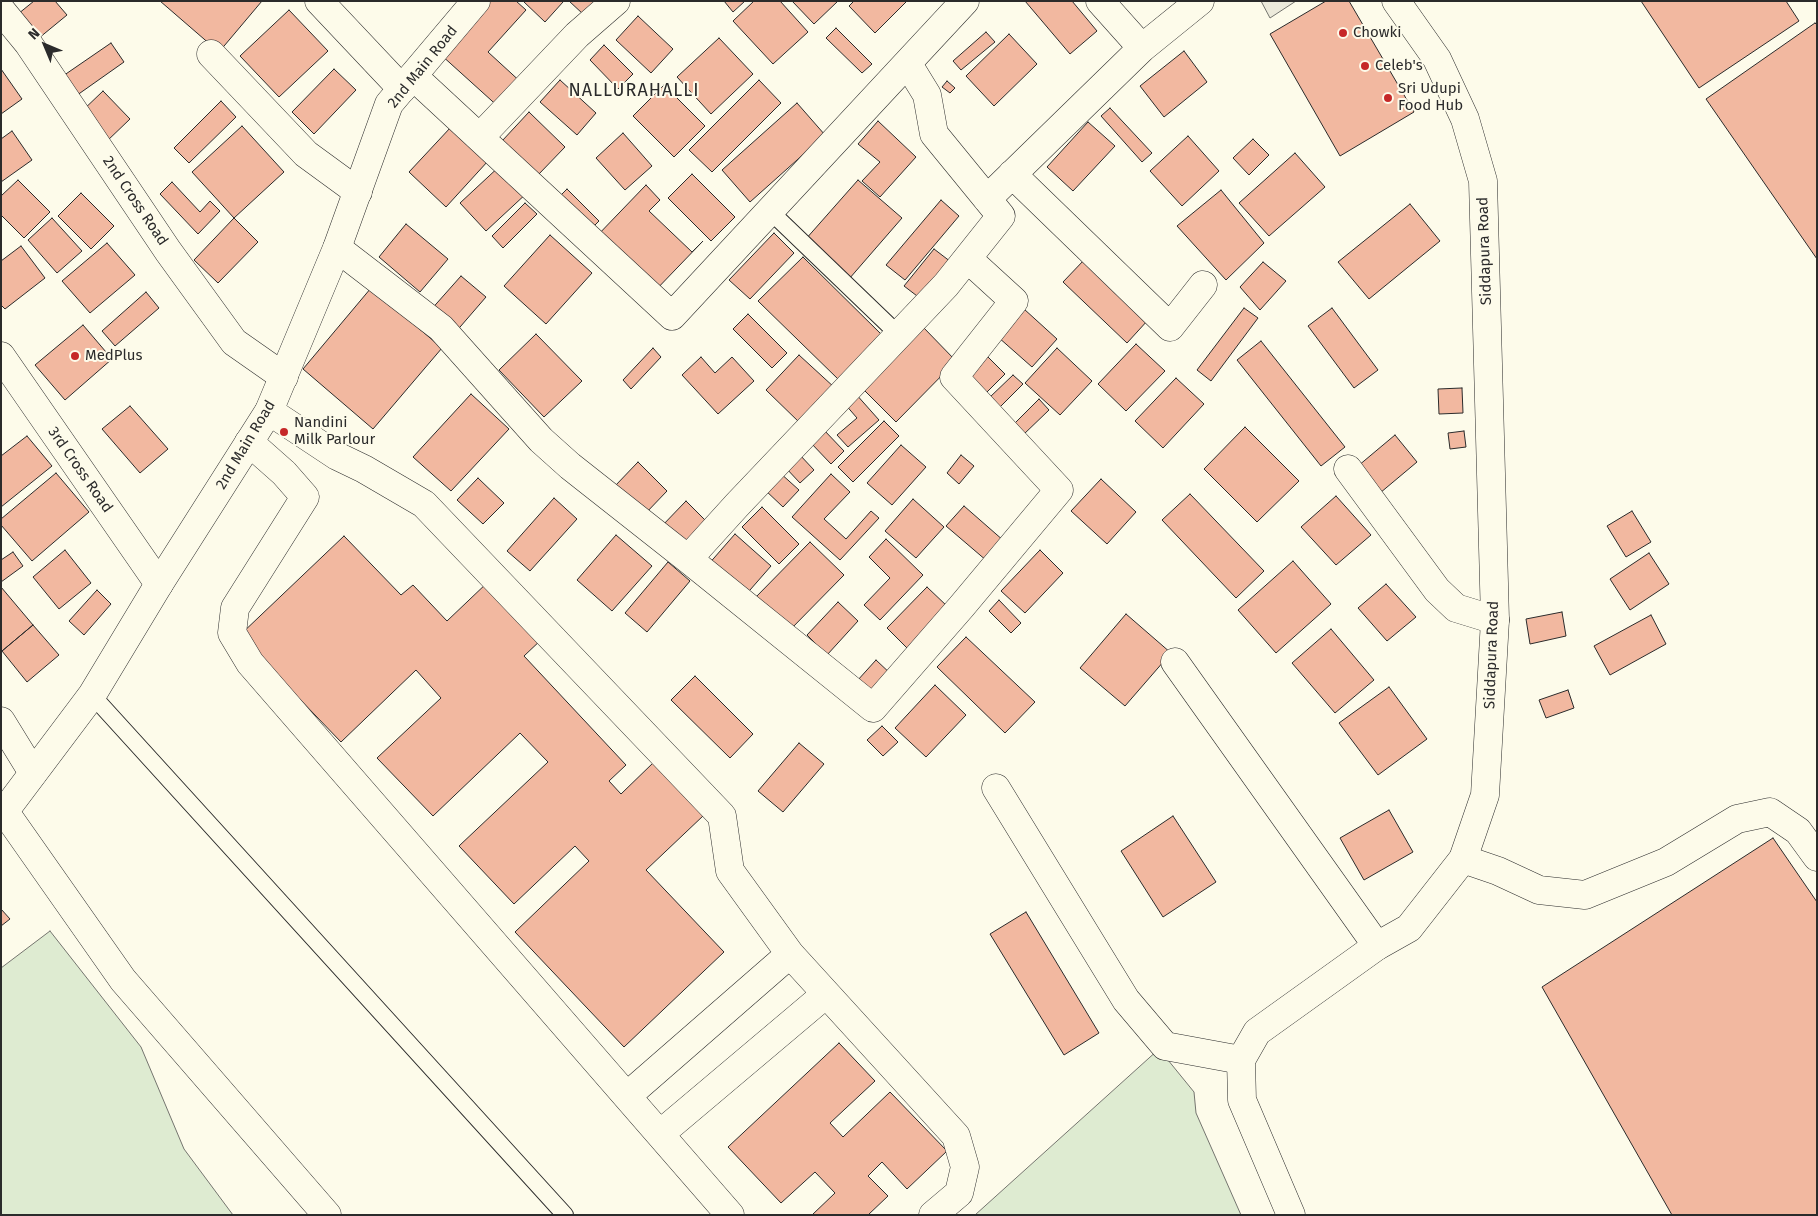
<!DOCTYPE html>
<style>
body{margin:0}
#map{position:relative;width:1818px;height:1216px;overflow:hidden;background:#fdfbea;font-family:"Fira Sans",sans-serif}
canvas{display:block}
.frame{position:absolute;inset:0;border:2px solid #2b2b2b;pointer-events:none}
.north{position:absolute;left:20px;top:20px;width:50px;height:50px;-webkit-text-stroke:4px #fdfbea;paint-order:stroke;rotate:315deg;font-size:14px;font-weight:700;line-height:20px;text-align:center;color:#2b2b2b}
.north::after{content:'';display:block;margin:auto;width:18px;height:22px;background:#2b2b2b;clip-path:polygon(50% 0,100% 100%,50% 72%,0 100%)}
</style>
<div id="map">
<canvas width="1818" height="1216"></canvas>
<div class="frame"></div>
<div class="north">N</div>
</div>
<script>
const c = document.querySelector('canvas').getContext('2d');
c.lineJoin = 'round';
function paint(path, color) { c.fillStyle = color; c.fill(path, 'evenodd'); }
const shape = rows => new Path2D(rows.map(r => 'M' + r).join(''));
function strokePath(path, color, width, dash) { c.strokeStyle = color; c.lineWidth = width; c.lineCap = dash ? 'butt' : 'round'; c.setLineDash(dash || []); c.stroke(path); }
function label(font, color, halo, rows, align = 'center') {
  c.font = font + ' "Fira Sans",sans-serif'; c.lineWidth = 4; c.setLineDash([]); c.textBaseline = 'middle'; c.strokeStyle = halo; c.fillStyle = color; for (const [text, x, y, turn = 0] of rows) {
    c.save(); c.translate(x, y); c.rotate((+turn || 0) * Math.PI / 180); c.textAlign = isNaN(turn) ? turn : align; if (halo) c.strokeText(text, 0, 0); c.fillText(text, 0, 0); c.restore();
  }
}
const green = shape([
 [50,931,141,1047,184,1149,233,1215,1,1215,1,968,50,931],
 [1159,1049,1194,1092,1196,1113,1241,1215,975,1215,1159,1049]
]);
paint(green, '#deebd1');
strokePath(green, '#74746e', 1);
const parking = shape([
 [1261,1,1296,1,1270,18,1261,1]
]);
paint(parking, '#eceadb');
strokePath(parking, '#74746e', 1);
const building = shape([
 [34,1,55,1,67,15,39,38,18,14,34,1],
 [160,1,262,1,219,52,160,1],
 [488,1,516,1,526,10,488,52,524,85,502,110,440,54,488,1],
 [523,1,562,1,563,2,545,22,523,1],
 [569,1,597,1,583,14,569,1],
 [724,1,745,1,733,12,724,1],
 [754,1,780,1,808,32,773,64,733,21,754,1],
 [792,1,838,1,814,24,792,1],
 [854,1,907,1,875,33,849,6,854,1],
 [1025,1,1072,1,1097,31,1070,54,1025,1],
 [1326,1,1349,1,1414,112,1340,156,1270,34,1326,1],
 [1641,1,1786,1,1799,21,1699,88,1641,1],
 [289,10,328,51,279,97,240,56,289,10],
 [638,16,673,49,651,73,616,40,638,16],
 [1815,23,1817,25,1817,259,1706,99,1815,23],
 [836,28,872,64,862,73,826,38,836,28],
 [986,32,995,42,961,70,953,61,986,32],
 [1009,34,1037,64,994,106,966,76,1009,34],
 [719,38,753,74,711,114,677,77,719,38],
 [111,43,124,62,73,98,60,78,111,43],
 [604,45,633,74,618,89,590,60,604,45],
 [1184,51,1207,82,1164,117,1140,86,1184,51],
 [1,69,22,99,1,114,1,69],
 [334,69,356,90,314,134,292,112,334,69],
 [560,80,596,113,577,135,540,102,560,80],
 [759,80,781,103,712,172,689,150,759,80],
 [947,81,955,88,950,93,942,87,947,81],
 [664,85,705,126,674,157,633,116,664,85],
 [103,91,130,119,106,142,79,114,103,91],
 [221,101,236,117,189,163,174,148,221,101],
 [797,103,825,135,750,202,722,170,797,103],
 [1110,108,1152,153,1142,162,1101,116,1110,108],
 [529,112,565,147,538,175,502,141,529,112],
 [878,121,916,157,880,197,862,181,880,162,858,144,878,121],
 [1088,122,1115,146,1073,191,1047,167,1088,122],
 [242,126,284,172,234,218,192,172,242,126],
 [451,127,488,161,446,207,409,172,451,127],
 [12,131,32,160,1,182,1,139,12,131],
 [623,133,652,166,625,190,596,158,623,133],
 [1188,136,1219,171,1182,206,1150,171,1188,136],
 [1253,139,1269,155,1249,175,1233,158,1253,139],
 [1295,153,1325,187,1269,236,1239,203,1295,153],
 [502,164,528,192,486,231,460,203,502,164],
 [692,174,735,217,711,241,668,198,692,174],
 [18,180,50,212,24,238,1,215,1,196,18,180],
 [858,180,902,218,849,279,805,240,858,180],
 [172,182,200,212,210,201,220,211,198,234,160,194,172,182],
 [646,185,660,200,649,211,692,252,703,241,651,295,594,239,646,185],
 [567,189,599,221,589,231,557,199,567,189],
 [1221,190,1264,243,1226,280,1177,226,1221,190],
 [81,193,114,226,91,249,58,216,81,193],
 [941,200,959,216,905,280,886,265,941,200],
 [525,203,537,214,503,248,492,236,525,203],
 [1410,204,1440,241,1369,299,1338,262,1410,204],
 [52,218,82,251,57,273,28,240,52,218],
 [234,218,258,242,218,283,194,260,234,218],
 [406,224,448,259,420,292,379,257,406,224],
 [774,233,794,253,750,299,729,280,774,233],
 [550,235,592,273,546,324,504,286,550,235],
 [107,243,135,275,90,313,62,281,107,243],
 [21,246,45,278,5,309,1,305,1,261,21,246],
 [934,249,951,262,921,299,904,286,934,249],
 [803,257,883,336,839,380,758,301,803,257],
 [1085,259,1148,320,1127,343,1063,282,1085,259],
 [1263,262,1286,281,1260,310,1240,287,1263,262],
 [461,276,486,297,454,334,429,312,461,276],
 [371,288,442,348,373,429,303,369,371,288],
 [146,292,159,308,115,346,102,331,146,292],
 [1244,308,1258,318,1211,381,1197,370,1244,308],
 [1332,308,1378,370,1354,388,1308,326,1332,308],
 [1024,309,1057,339,1032,367,998,337,1024,309],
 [748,314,787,353,772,368,733,329,748,314],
 [83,325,112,359,65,400,35,365,83,325],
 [922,326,956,361,896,422,861,387,922,326],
 [536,334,582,381,544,417,499,370,536,334],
 [1261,341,1345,447,1321,466,1237,360,1261,341],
 [1136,344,1165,371,1126,411,1098,384,1136,344],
 [653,348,661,357,631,389,623,380,653,348],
 [1057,348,1092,381,1060,415,1025,383,1057,348],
 [985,354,1005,374,981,398,961,378,985,354],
 [799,355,835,388,801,424,766,390,799,355],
 [701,357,715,373,732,357,754,381,718,414,682,375,701,357],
 [1013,375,1023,384,999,408,989,398,1013,375],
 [1176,378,1204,404,1163,448,1135,421,1176,378],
 [1462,388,1463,413,1439,414,1438,389,1462,388],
 [855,393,879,420,848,447,837,435,857,418,844,403,855,393],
 [471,394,509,429,451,491,413,457,471,394],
 [1039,399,1049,410,1023,435,1014,424,1039,399],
 [130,406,168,449,140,473,102,429,130,406],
 [884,421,899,436,853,482,838,467,884,421],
 [1245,427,1299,481,1257,522,1204,469,1245,427],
 [823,429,844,451,831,464,810,442,823,429],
 [1464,431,1466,447,1450,449,1448,433,1464,431],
 [1395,435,1417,462,1380,493,1358,466,1395,435],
 [27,436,52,466,1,507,1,456,27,436],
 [901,445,926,467,892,505,867,483,901,445],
 [799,454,814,470,800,483,785,467,799,454],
 [961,455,974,466,959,484,947,473,961,455],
 [638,462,667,491,644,515,615,486,638,462],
 [779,472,799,490,783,507,764,489,779,472],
 [56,473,89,512,32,561,1,525,1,519,56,473],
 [831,474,850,492,824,519,846,539,871,511,879,518,840,560,792,517,831,474],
 [478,478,504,503,483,524,457,500,478,478],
 [1101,479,1136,512,1107,544,1071,511,1101,479],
 [1190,494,1264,571,1236,598,1162,520,1190,494],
 [1336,496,1371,535,1336,565,1301,527,1336,496],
 [554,498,577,519,530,571,507,551,554,498],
 [913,499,944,527,916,558,885,531,913,499],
 [686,501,712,527,687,553,660,528,686,501],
 [964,506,1004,541,987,561,946,526,964,506],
 [762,507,799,544,779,564,742,527,762,507],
 [1632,511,1651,542,1626,557,1607,526,1632,511],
 [735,534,771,566,743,598,707,566,735,534],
 [616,535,652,566,612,611,577,580,616,535],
 [344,536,401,595,413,585,447,621,489,581,543,638,524,656,626,765,609,781,621,794,654,762,704,815,646,870,724,952,624,1047,515,932,589,861,575,846,514,904,459,846,548,762,520,733,433,816,377,758,441,698,416,670,341,742,239,636,344,536],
 [886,539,923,575,880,620,864,605,890,578,869,557,886,539],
 [810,542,844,575,787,633,754,599,810,542],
 [65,550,91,583,59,609,33,577,65,550],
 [1040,550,1063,573,1025,613,1001,591,1040,550],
 [13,552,23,566,1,582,1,560,13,552],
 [1649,553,1669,584,1630,610,1610,579,1649,553],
 [1293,561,1331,604,1276,653,1238,610,1293,561],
 [668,562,690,581,647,632,625,613,668,562],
 [1386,584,1416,617,1387,641,1358,608,1386,584],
 [1,587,33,625,2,651,1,650,1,587],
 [927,587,948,607,908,649,887,628,927,587],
 [97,590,111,604,84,635,69,621,97,590],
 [999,600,1021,623,1011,633,989,611,999,600],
 [838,602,858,621,827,655,807,635,838,602],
 [1562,612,1566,636,1530,644,1526,619,1562,612],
 [1126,614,1171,653,1125,706,1080,668,1126,614],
 [1651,615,1666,644,1610,675,1594,646,1651,615],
 [33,625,59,655,27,682,2,651,33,625],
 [1331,629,1374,680,1335,713,1292,663,1331,629],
 [966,637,1035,702,1005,733,937,667,966,637],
 [876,660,893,676,874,697,857,681,876,660],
 [695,676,753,734,730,758,671,700,695,676],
 [935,685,966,715,926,757,895,728,935,685],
 [1389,687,1427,739,1378,775,1339,723,1389,687],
 [1568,690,1574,708,1546,718,1539,700,1568,690],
 [882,726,898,742,883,756,867,740,882,726],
 [799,743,824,764,783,812,758,791,799,743],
 [1389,810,1413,852,1364,880,1340,838,1389,810],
 [1173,816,1216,882,1163,917,1121,851,1173,816],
 [1773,838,1817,902,1817,1215,1672,1215,1542,987,1773,838],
 [1,909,10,919,1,926,1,909],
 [1026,912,1099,1033,1064,1055,990,934,1026,912],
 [839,1043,875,1081,830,1123,843,1137,890,1092,947,1151,907,1189,882,1162,868,1176,888,1196,868,1215,812,1215,835,1193,815,1172,781,1203,728,1147,839,1043]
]);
paint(building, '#f2b8a0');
strokePath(building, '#2b2b2b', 1);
const service = shape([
 [770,211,899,335],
 [92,695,565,1215]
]);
const minor = shape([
 [319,1,402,89],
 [1100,1,1142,48],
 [1,10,28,43,168,251,234,342,284,377],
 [211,54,306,154,358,192],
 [413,76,672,316,965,1],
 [480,137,577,35,616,1],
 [1012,174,1170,327,1203,285],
 [987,199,1142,48,1200,1],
 [337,248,441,328,541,440,570,466,688,559,873,708,962,606,1059,490,954,377,1014,301,968,259],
 [1,356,159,584],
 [269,411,337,456,364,469,424,504,722,816,730,871,790,954,956,1136,965,1167,959,1193,933,1215],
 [249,442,284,473,305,497,235,608,232,633,250,663,730,1215],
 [1348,469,1437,590,1456,608,1495,620],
 [688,559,737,505,946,285,1001,216,934,134,927,95,908,64],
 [1175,662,1377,946],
 [1,721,33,773],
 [996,788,1126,1000,1165,1046,1241,1060],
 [5,812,123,980,327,1215],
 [1463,859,1498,871,1539,890,1585,895,1666,862,1737,819,1770,812,1798,831,1817,857],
 [627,1096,790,954],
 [660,1134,826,994]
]);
const tertiary = shape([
 [1,816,92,695,159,584,269,411,337,248,389,104,476,1],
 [1291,1215,1242,1100,1241,1060,1257,1032,1377,946,1409,928,1463,859,1485,795,1495,620,1483,181,1465,119,1437,59,1396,1]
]);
strokePath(service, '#2b2b2b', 18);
strokePath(minor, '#2b2b2b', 29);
strokePath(tertiary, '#2b2b2b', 29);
strokePath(service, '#fdfbea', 16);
strokePath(minor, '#fdfbea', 28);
strokePath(tertiary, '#fdfbea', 28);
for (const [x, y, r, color] of [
 [1343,33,5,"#c62828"],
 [1365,66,5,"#c62828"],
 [1388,98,5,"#c62828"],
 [75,356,5,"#c62828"],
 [284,432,5,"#c62828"]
]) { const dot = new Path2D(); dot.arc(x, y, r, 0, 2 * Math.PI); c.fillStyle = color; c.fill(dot); strokePath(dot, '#fdfbea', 2); }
label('15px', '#2b2b2b', '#fdfbea', [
 ["Chowki",1353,33],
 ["Celeb's",1375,66],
 ["Sri Udupi",1398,89],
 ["Food Hub",1398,106],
 ["MedPlus",85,356],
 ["Nandini",294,423],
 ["Milk Parlour",294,440]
], 'left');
label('15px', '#2b2b2b', '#fdfbea', [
 ["2nd Main Road",423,67,-51],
 ["2nd Cross Road",135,201,56],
 ["Siddapura Road",1485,251,-92],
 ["2nd Main Road",246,445,-59],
 ["3rd Cross Road",80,470,55],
 ["Siddapura Road",1492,655,-88]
]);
c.letterSpacing = '1px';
label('18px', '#2b2b2b', '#fdfbea', [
 ["NALLURAHALLI",634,91]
]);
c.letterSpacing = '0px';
</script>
